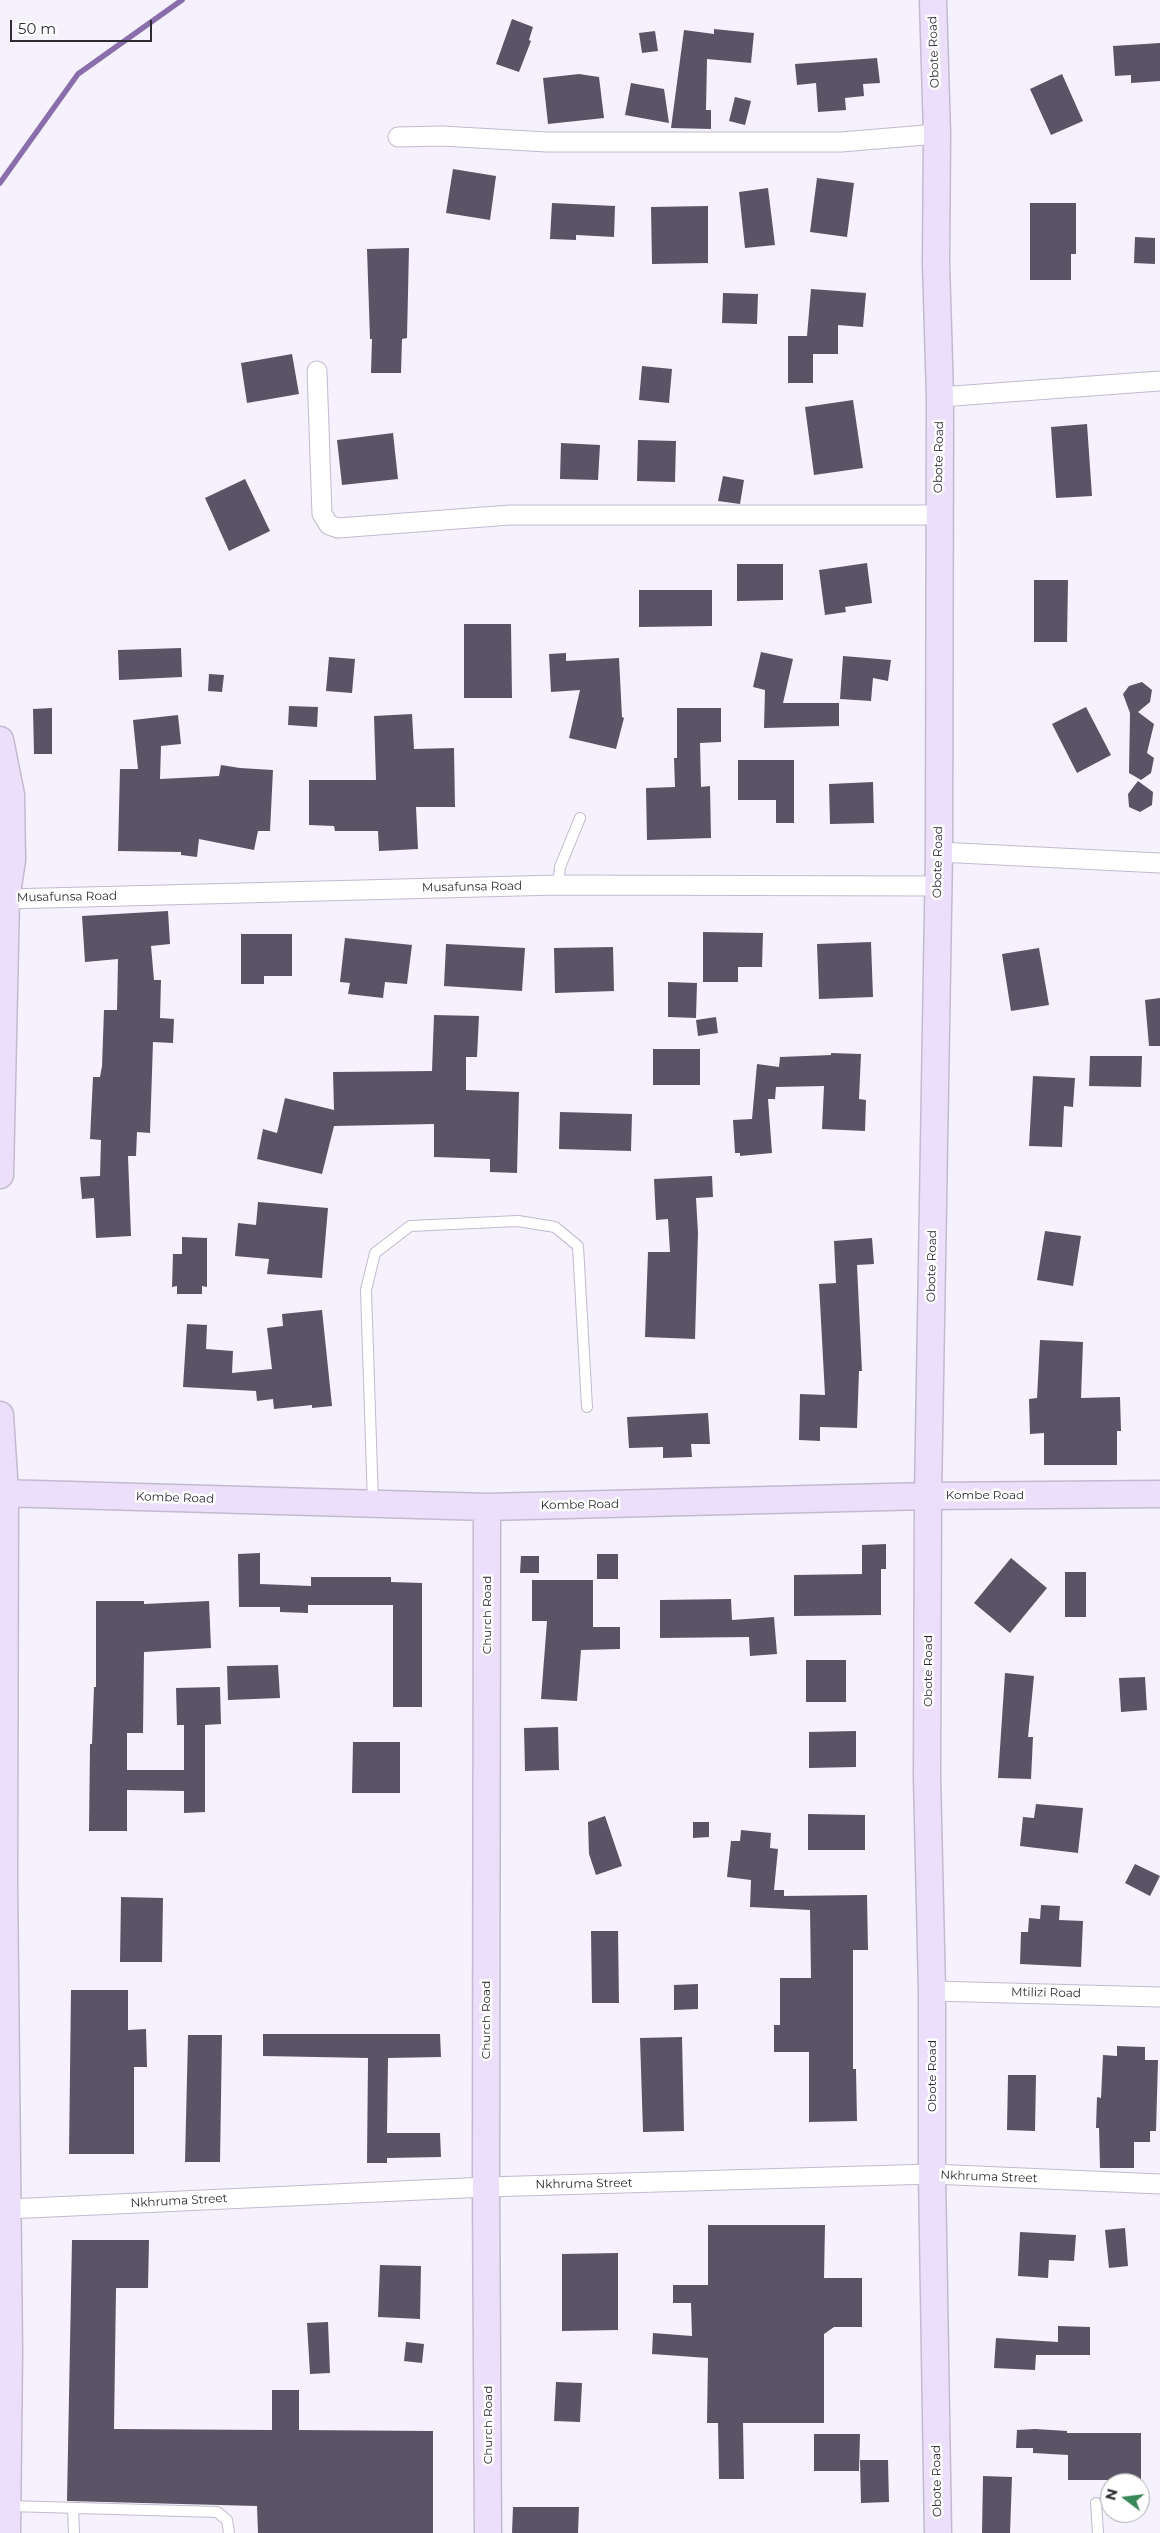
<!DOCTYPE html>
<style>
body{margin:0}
#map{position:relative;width:1160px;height:2533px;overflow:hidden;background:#f6f1fe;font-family:Montserrat,sans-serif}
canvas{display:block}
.north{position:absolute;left:1100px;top:2473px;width:50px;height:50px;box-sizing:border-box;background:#fff;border:1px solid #abaaad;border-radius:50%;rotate:285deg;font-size:14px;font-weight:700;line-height:20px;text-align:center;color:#2d2a32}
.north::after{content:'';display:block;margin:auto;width:18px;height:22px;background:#388756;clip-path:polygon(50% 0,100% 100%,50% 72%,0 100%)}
.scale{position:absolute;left:10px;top:20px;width:142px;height:22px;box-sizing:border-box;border:2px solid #2d2a32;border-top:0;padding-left:6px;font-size:15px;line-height:18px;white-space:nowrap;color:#2d2a32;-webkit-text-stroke:4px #fff;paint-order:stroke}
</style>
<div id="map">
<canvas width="1160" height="2533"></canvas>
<div class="north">N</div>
<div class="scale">50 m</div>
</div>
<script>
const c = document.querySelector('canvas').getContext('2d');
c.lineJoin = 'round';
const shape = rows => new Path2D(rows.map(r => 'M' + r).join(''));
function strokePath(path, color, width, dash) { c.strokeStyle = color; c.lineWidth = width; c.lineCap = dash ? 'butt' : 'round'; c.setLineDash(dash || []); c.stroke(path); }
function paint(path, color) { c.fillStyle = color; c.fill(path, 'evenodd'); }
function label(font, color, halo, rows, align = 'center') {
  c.font = font + ' Montserrat,sans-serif'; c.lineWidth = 5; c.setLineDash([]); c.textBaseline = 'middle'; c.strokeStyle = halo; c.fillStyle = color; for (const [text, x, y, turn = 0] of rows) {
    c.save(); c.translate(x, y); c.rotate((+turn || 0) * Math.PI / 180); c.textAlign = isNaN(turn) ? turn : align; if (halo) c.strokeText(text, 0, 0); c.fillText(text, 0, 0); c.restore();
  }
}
strokePath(shape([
 [0,183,78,74,182,0]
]), '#896eab', 5.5);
paint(shape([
 [512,19,533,27,529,40,531,41,519,72,496,64],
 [714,29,754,33,751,63,707,59,706,110,711,110,711,129,671,128,684,30,714,34],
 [655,31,658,51,642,53,639,33],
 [1160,43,1160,81,1131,83,1131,75,1115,76,1113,46],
 [877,58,880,83,863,84,864,96,845,98,846,110,818,112,816,83,797,85,795,64],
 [579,74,599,77,604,118,548,124,543,78],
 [1062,74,1083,121,1051,135,1030,89],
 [631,83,664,89,669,123,625,115],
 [735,97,751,101,745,125,729,121],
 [453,169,496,176,490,220,446,213],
 [817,178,854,183,847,237,810,232],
 [768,188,775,245,745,248,739,192],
 [552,203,615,206,614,237,576,235,576,240,550,239],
 [1030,203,1076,203,1076,254,1071,254,1071,280,1030,280],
 [708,206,708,263,652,264,651,207],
 [1135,237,1155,238,1155,264,1134,263],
 [409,248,407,338,402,339,401,373,371,373,372,339,370,339,367,249],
 [811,289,866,293,863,327,838,325,838,354,813,354,813,383,788,383,788,336,807,336],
 [723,293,758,294,757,324,722,323],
 [292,354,299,394,247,403,241,363],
 [642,366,672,369,669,403,639,400],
 [853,400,863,468,814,475,805,407],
 [1087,424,1092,496,1056,498,1051,427],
 [393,433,398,479,342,485,337,440],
 [638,440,676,441,675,482,637,481],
 [561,443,600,445,598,480,560,479],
 [723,476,744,480,740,504,718,501],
 [245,479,270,531,229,551,205,498],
 [867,563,872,603,845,607,846,612,825,615,819,570],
 [737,564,783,564,783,600,737,601],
 [1034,580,1068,580,1067,642,1034,642],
 [639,590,712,590,712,626,639,627],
 [464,624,511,624,512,698,464,698],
 [181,648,182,677,119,680,118,650],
 [761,652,793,659,783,703,839,703,839,726,764,728,765,690,753,687],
 [566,653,566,661,619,658,622,717,624,718,616,749,569,738,580,690,551,692,549,654],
 [843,656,891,660,888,681,873,678,871,701,840,699],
 [329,657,355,659,352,693,326,691],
 [209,674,224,675,222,692,208,691],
 [1142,682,1152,690,1150,702,1138,712,1154,724,1147,753,1154,758,1151,773,1141,780,1129,773,1130,713,1123,694,1129,686],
 [289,706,318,707,317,727,288,725],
 [1086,707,1111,755,1077,773,1052,724],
 [52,708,52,754,34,754,33,709],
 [677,708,721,708,721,742,700,743,701,787,710,786,711,838,647,840,646,788,675,787,674,758,677,758],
 [412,714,414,749,454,748,455,807,416,807,418,849,379,851,378,831,335,831,334,826,309,825,309,780,376,780,374,716],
 [178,715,181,744,161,746,160,779,219,776,221,765,240,768,273,770,270,831,258,831,254,850,199,839,197,857,181,855,181,852,118,851,120,769,138,769,133,720],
 [738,760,794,760,794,823,776,823,776,800,738,800],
 [1138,781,1153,792,1152,805,1140,812,1129,807,1128,794],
 [873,782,874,823,830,824,829,784],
 [168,911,170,944,151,946,154,980,161,980,160,1018,174,1019,173,1043,153,1042,150,1133,137,1132,136,1156,128,1156,131,1236,96,1238,94,1198,82,1199,80,1177,100,1176,101,1140,90,1139,93,1077,100,1077,102,1066,104,1010,117,1010,118,959,85,962,82,916],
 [703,932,763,933,762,967,738,967,738,982,703,982],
 [241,934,292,934,292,976,264,976,264,984,241,984],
 [345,938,412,945,407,984,385,982,383,998,348,994,350,983,340,982],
 [871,942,873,997,819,999,817,944],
 [446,944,525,948,522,991,444,986],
 [613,947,614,991,555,993,554,948],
 [1039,948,1049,1005,1011,1011,1002,954],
 [668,982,697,983,696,1018,668,1017],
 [1160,998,1160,1046,1149,1046,1145,1000],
 [434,1015,479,1016,477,1057,466,1057,466,1090,519,1092,517,1173,490,1172,490,1159,434,1157,434,1124,334,1126,322,1174,257,1159,263,1129,277,1133,285,1098,334,1110,333,1072,432,1071],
 [716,1017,718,1033,698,1036,696,1020],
 [653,1049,700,1049,700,1085,653,1085],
 [831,1053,861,1054,859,1099,866,1100,865,1131,822,1129,824,1086,776,1087,775,1099,768,1099,772,1153,740,1156,740,1153,735,1153,733,1120,752,1119,757,1064,779,1067,780,1057,831,1055],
 [1090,1056,1142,1056,1141,1087,1089,1086],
 [1033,1076,1075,1078,1073,1107,1064,1106,1062,1147,1029,1146],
 [560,1112,632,1114,631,1151,559,1149],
 [712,1176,713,1197,696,1198,698,1233,695,1339,645,1337,648,1252,670,1252,668,1219,656,1220,654,1179],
 [258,1202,328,1208,322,1278,267,1274,269,1259,235,1256,238,1223,256,1225],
 [1045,1231,1081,1236,1073,1286,1037,1280],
 [182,1237,207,1238,207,1287,202,1286,202,1294,177,1294,177,1286,172,1287,173,1254,182,1254],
 [872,1238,874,1264,857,1265,862,1371,859,1371,857,1428,820,1427,820,1441,799,1440,800,1394,825,1395,819,1284,836,1283,834,1241],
 [322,1310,332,1406,312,1408,312,1405,274,1409,273,1399,257,1401,256,1391,183,1387,187,1324,207,1325,206,1349,233,1351,232,1373,272,1369,267,1328,283,1326,282,1314],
 [1040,1340,1083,1342,1081,1398,1120,1397,1121,1431,1117,1431,1117,1465,1044,1465,1044,1433,1030,1434,1029,1399,1037,1398],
 [708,1413,710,1444,691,1444,692,1457,663,1458,663,1447,629,1448,627,1417],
 [886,1544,886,1569,881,1569,881,1615,794,1616,794,1575,862,1574,862,1545],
 [260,1553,260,1584,311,1586,311,1577,391,1577,391,1582,422,1583,422,1707,393,1707,393,1605,308,1605,308,1613,280,1612,280,1607,239,1607,238,1554],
 [597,1554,618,1554,618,1579,597,1579],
 [521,1556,539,1556,539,1573,520,1573],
 [1011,1558,1047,1588,1010,1633,974,1603],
 [1065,1572,1086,1572,1086,1617,1065,1617],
 [532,1580,593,1580,593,1627,620,1627,620,1649,581,1650,577,1701,541,1699,547,1621,532,1621],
 [731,1599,732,1620,774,1617,777,1654,750,1656,749,1637,660,1638,660,1600],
 [96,1601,144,1601,144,1604,209,1601,211,1648,144,1652,143,1733,127,1733,127,1770,184,1770,184,1725,177,1725,176,1688,220,1687,221,1724,205,1725,205,1812,184,1813,184,1791,127,1790,127,1831,89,1831,90,1744,92,1744,94,1687,96,1687],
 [806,1660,846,1660,846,1702,806,1702],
 [278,1665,280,1698,228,1700,227,1666],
 [1005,1673,1034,1676,1028,1737,1033,1737,1031,1779,998,1778],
 [1145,1677,1147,1710,1121,1712,1119,1678],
 [558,1727,559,1770,525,1771,524,1728],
 [856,1731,856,1767,809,1768,809,1732],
 [353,1742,400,1742,400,1793,352,1793],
 [1036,1804,1083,1808,1078,1853,1020,1846,1023,1817,1034,1818],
 [808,1814,865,1815,865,1850,808,1850],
 [605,1816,622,1866,596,1875,589,1854,588,1822],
 [693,1822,709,1822,709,1837,693,1838],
 [741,1830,771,1833,770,1848,778,1849,774,1890,784,1890,784,1896,867,1895,868,1950,853,1950,853,2069,856,2069,857,2121,809,2122,809,2052,774,2052,774,2025,780,2025,780,1978,811,1978,810,1910,750,1907,751,1880,727,1877,731,1841,740,1841],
 [1135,1864,1160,1876,1150,1896,1125,1883],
 [121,1897,163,1898,162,1962,120,1962],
 [1041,1905,1060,1906,1059,1920,1083,1921,1081,1967,1020,1964,1021,1932,1028,1932,1029,1918,1040,1919],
 [591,1931,618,1931,619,2003,592,2003],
 [698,1984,698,2009,674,2010,674,1985],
 [71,1990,128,1990,128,2030,146,2029,147,2067,134,2067,134,2154,69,2154],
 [263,2034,440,2034,441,2057,388,2058,387,2133,440,2133,441,2157,387,2158,387,2163,367,2163,368,2058,263,2056],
 [188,2035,222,2035,220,2162,185,2162],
 [682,2037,684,2131,643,2132,640,2038],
 [1117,2046,1145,2047,1145,2060,1158,2060,1156,2131,1150,2131,1150,2142,1134,2142,1134,2168,1100,2168,1099,2128,1096,2128,1097,2097,1101,2098,1103,2055,1117,2056],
 [1008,2075,1036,2075,1035,2131,1007,2130],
 [708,2225,825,2225,824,2278,862,2278,862,2327,834,2327,824,2334,824,2423,743,2423,744,2479,719,2479,718,2423,707,2423,708,2358,652,2354,653,2333,692,2336,691,2303,673,2303,673,2285,708,2285],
 [1125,2228,1128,2266,1109,2268,1105,2230],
 [1020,2232,1076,2235,1074,2261,1049,2260,1048,2278,1018,2276],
 [72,2240,149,2240,148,2288,116,2288,114,2429,272,2430,272,2390,299,2390,299,2430,433,2431,433,2533,258,2533,257,2506,67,2501],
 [618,2253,618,2330,562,2331,562,2254],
 [380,2265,421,2266,420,2319,378,2317],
 [328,2322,330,2373,310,2374,307,2323],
 [1058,2326,1090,2327,1090,2355,1036,2355,1035,2370,994,2368,996,2338,1058,2342],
 [406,2342,424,2344,422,2363,404,2361],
 [556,2382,582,2383,580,2422,554,2421],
 [1035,2429,1067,2431,1067,2433,1141,2433,1141,2480,1068,2480,1068,2455,1033,2453,1033,2448,1016,2448,1017,2430],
 [814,2434,860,2434,859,2471,814,2471],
 [860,2460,888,2460,889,2502,861,2503],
 [983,2476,1012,2477,1010,2533,982,2533],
 [513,2507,579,2507,578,2533,512,2533]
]), '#5b5466');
const lane = shape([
 [558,885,560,867,580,818],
 [373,1503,366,1290,375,1253,410,1226,518,1221,555,1227,578,1246,587,1407],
 [1096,2503,1098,2533],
 [9,2506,217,2512,227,2520,229,2533],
 [73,2508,74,2533]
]);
const street = shape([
 [398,137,442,136,547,142,841,142,937,134],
 [317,371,322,514,329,525,338,528,510,515,939,515],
 [940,397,1160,381],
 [939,852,1160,863],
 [6,899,558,885,937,886],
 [932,1991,1160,1997],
 [8,2209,486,2187,932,2174,1160,2184]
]);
const secondary = shape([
 [933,0,937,134,936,263,940,397,939,852,928,1496,927,1777,932,1991,932,2174,938,2533],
 [0,740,11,795,12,860,6,899,0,1175],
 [0,1415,5,1493,4,1880,9,2352,7,2533],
 [0,1493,487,1507,928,1496,1160,1494],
 [487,1507,486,2187,488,2533]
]);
strokePath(lane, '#c2bacf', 12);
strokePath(street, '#c2bacf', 21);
strokePath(secondary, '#c2bacf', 29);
strokePath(lane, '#fff', 10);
strokePath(street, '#fff', 19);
strokePath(secondary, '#ecdffc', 26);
label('12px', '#2d2a32', '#fff', [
 ["Obote Road",934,52,-92],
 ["Obote Road",939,457,-89],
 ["Obote Road",938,862,-89],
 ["Musafunsa Road",472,887,-1],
 ["Musafunsa Road",67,897,-1],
 ["Obote Road",932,1266,-89],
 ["Kombe Road",985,1495],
 ["Kombe Road",175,1498,2],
 ["Kombe Road",580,1505,-1],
 ["Church Road",487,1615,-90],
 ["Obote Road",928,1671,-90],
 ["Mtilizi Road",1046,1993,1],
 ["Church Road",486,2020,-90],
 ["Obote Road",932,2076,-90],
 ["Nkhruma Street",989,2177,2],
 ["Nkhruma Street",584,2184,-1],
 ["Nkhruma Street",179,2201,-3],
 ["Church Road",488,2425,-90],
 ["Obote Road",937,2481,-91]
]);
</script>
